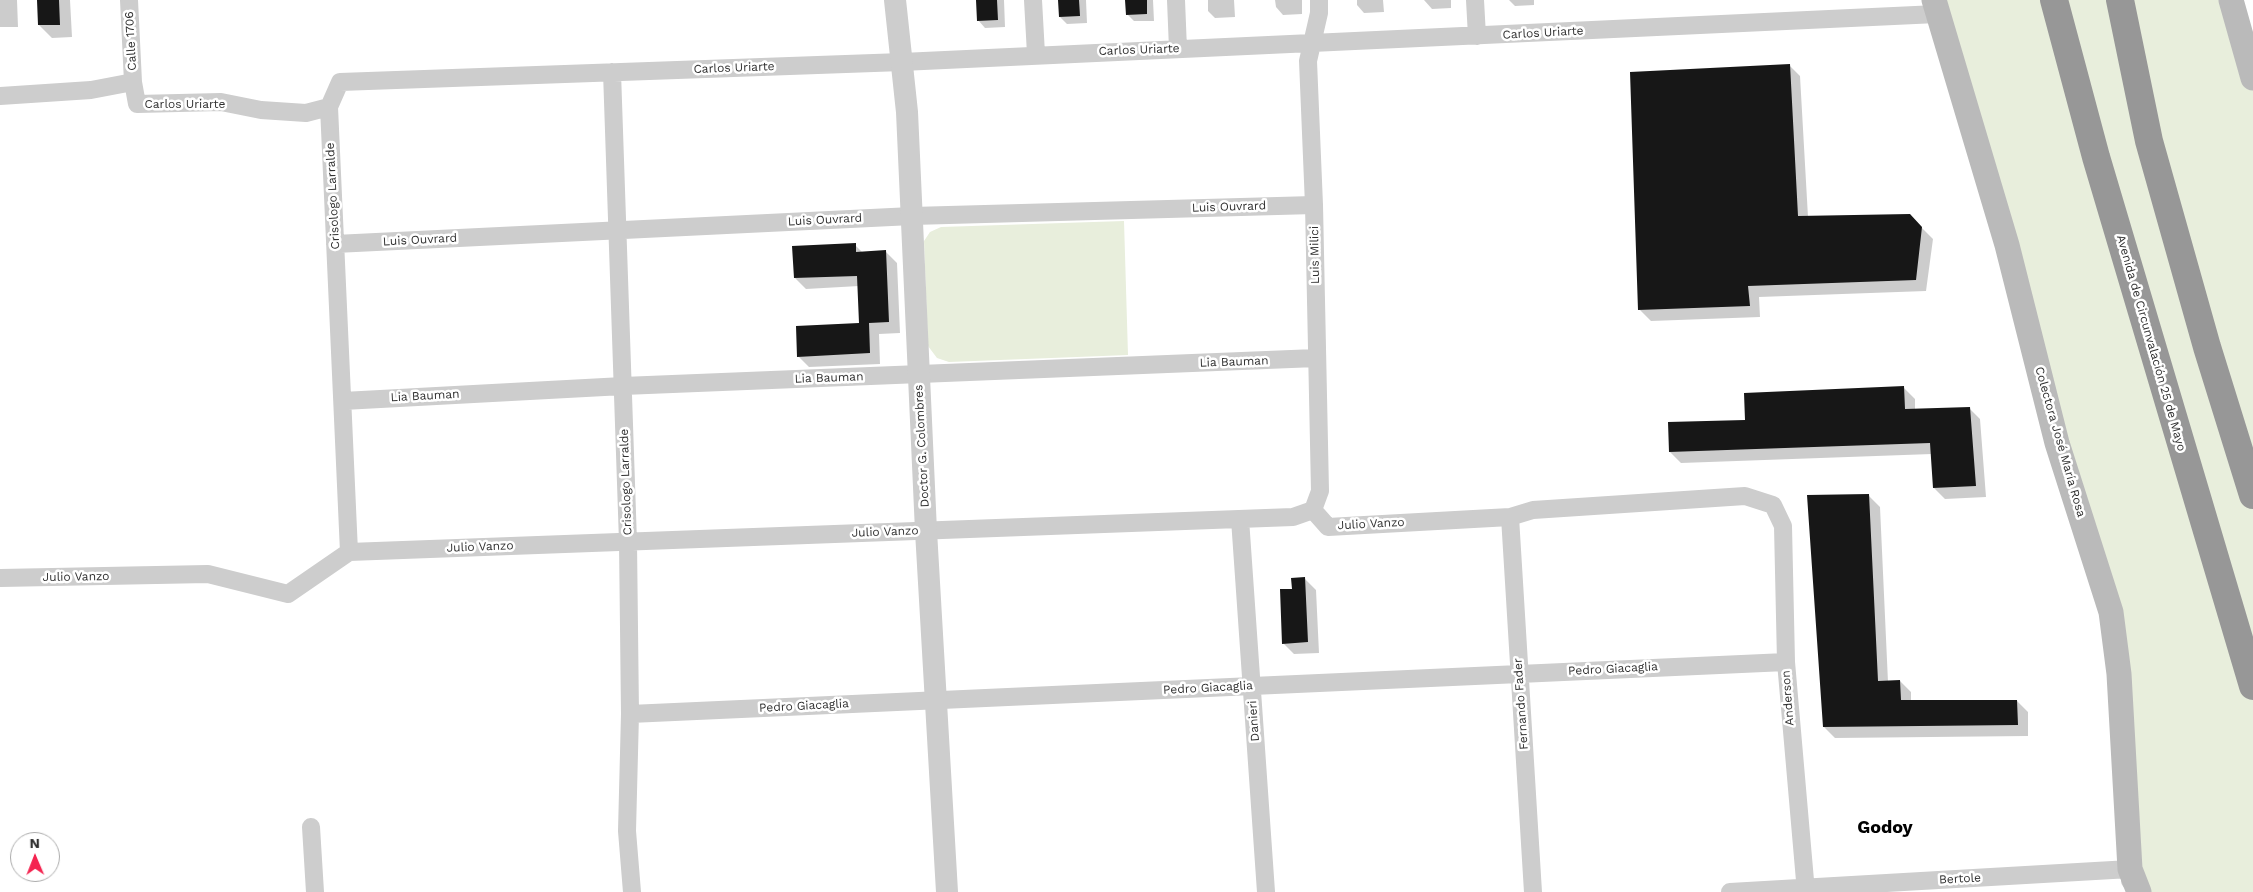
<!DOCTYPE html>
<meta charset="utf-8">
<style>
body{margin:0}
#map{position:relative;width:2253px;height:892px;overflow:hidden;background:#fff;font-family:"Work Sans",sans-serif}
canvas{display:block}
.north{position:absolute;left:10px;top:832px;width:50px;height:50px;box-sizing:border-box;background:#fff;border:1px solid #acacac;border-radius:50%;rotate:359deg;font-size:14px;font-weight:700;line-height:20px;text-align:center;color:#303030}
.north::after{content:'';display:block;margin:auto;width:18px;height:22px;background:#f42450;clip-path:polygon(50% 0,100% 100%,50% 72%,0 100%)}
</style>
<div id="map">
<canvas width="2253" height="892"></canvas>
<div class="north">N</div>
</div>
<script>
const c = document.querySelector('canvas').getContext('2d');
c.lineJoin = 'round';
function paint(path, color) { c.fillStyle = color; c.fill(path, 'evenodd'); }
const shape = rows => new Path2D(rows.map(r => 'M' + r).join(''));
function strokePath(path, color, width, dash) { c.strokeStyle = color; c.lineWidth = width; c.lineCap = dash ? 'butt' : 'round'; c.setLineDash(dash || []); c.stroke(path); }
function label(font, color, halo, rows, align = 'center') {
  c.font = font + ' "Work Sans",sans-serif'; c.lineWidth = 5; c.setLineDash([]); c.textBaseline = 'middle'; c.strokeStyle = halo; c.fillStyle = color; for (const [text, x, y, turn = 0] of rows) {
    c.save(); c.translate(x, y); c.rotate((+turn || 0) * Math.PI / 180); c.textAlign = isNaN(turn) ? turn : align; if (halo) c.strokeText(text, 0, 0); c.fillText(text, 0, 0); c.restore();
  }
}
paint(shape([
 [1934,0,2231,0,2253,78,2253,892,2139,892,2119,674],
 [1124,221,1128,355,949,362,937,358,928,346,924,241,930,232,941,227]
]), '#e8eedc');
paint(shape([
 [0,0,17,0,18,27,0,27],
 [38,0,70,0,72,37,52,38,39,25],
 [977,0,1004,0,1005,27,985,28,978,20],
 [1059,0,1086,0,1087,23,1067,24,1060,17],
 [1126,0,1153,0,1154,21,1134,21,1127,14],
 [1208,0,1234,0,1235,17,1215,18,1208,11],
 [1275,0,1302,0,1302,14,1283,15,1276,7],
 [1357,0,1383,0,1384,12,1364,13,1357,5],
 [1424,0,1451,0,1451,8,1432,9],
 [1509,0,1534,0,1534,5,1515,6],
 [1789,65,1800,76,1808,217,1921,227,1933,239,1926,291,1759,297,1760,317,1651,321,1640,310],
 [855,245,863,253,886,252,897,263,900,333,879,334,880,364,809,367,798,356,861,324,859,286,806,289,795,278],
 [1904,388,1915,399,1915,410,1969,408,1980,419,1986,497,1945,499,1934,488,1932,454,1681,463,1670,452,1746,421],
 [1869,496,1880,507,1888,682,1900,681,1911,692,1911,701,2017,701,2028,712,2028,736,1835,738,1824,727],
 [1305,579,1316,590,1319,653,1294,654,1283,643,1293,590]
]), '#0003');
paint(shape([
 [37,0,59,0,60,25,38,25],
 [976,0,997,0,998,20,977,21],
 [1058,0,1079,0,1080,16,1059,17],
 [1125,0,1147,0,1147,14,1126,15],
 [1790,64,1798,216,1910,214,1922,227,1916,280,1748,286,1750,306,1638,310,1630,72],
 [856,243,856,252,886,250,889,322,869,323,870,353,797,357,796,326,859,323,857,276,794,278,792,246],
 [1904,386,1905,409,1970,407,1976,486,1933,488,1930,443,1669,452,1668,422,1745,420,1744,393],
 [1869,494,1878,681,1900,680,1901,700,2017,700,2018,725,1823,727,1807,495],
 [1305,577,1308,642,1282,644,1280,589,1292,589,1291,578]
]), '#171717');
strokePath(shape([
 [129,0,133,82,137,104,221,102,261,110,306,113,329,107],
 [1033,0,1036,54],
 [1176,0,1178,49],
 [1475,0,1477,36],
 [612,72,628,542,630,714,627,831,632,892],
 [0,96,91,90,133,82],
 [335,244,912,216,1314,205],
 [343,401,623,386,1316,358],
 [1313,510,1328,527,1510,517,1533,510,1745,496,1773,505,1783,526,1786,662,1806,892],
 [1313,510,1320,491,1314,205,1308,61,1319,13,1319,0],
 [1510,517,1533,892],
 [1240,519,1266,892],
 [349,552,329,107,340,82,902,62,1937,14],
 [0,578,208,574,288,594,349,552,1293,517,1313,510],
 [630,714,1786,662],
 [311,827,315,892],
 [1730,892,2130,869,2130,881]
]), '#cdcdcd', 18);
strokePath(shape([
 [895,0,907,112,926,531,947,892]
]), '#cdcdcd', 22);
strokePath(shape([
 [1934,0,2007,245,2057,443,2111,612,2119,674,2130,869,2139,892],
 [2231,0,2253,78]
]), '#bababa', 25);
strokePath(shape([
 [2054,0,2096,157,2253,686],
 [2120,0,2149,141,2207,347,2253,495]
]), '#979797', 28);
label('12px', '#303030', '#fff', [
 ["Carlos Uriarte",1543,33,-3],
 ["Calle 1706",131,41,-93],
 ["Carlos Uriarte",1139,50,-2],
 ["Carlos Uriarte",734,68,-2],
 ["Carlos Uriarte",185,104],
 ["Crisologo Larralde",333,196,-93],
 ["Luis Ouvrard",1229,207,-2],
 ["Luis Ouvrard",825,220,-3],
 ["Luis Ouvrard",420,240,-3],
 ["Luis Milici",1315,255,-91],
 ["Avenida de Circunvalación 25 de Mayo",2151,343,74],
 ["Lia Bauman",1234,362,-2],
 ["Lia Bauman",829,378,-2],
 ["Lia Bauman",425,396,-3],
 ["Colectora José María Rosa",2060,442,74],
 ["Doctor G. Colombres",922,446,-93],
 ["Crisologo Larralde",626,482,-92],
 ["Julio Vanzo",1371,524,-3],
 ["Julio Vanzo",885,532,-2],
 ["Julio Vanzo",480,547,-2],
 ["Julio Vanzo",76,577,-1],
 ["Pedro Giacaglia",1613,669,-3],
 ["Pedro Giacaglia",1208,688,-3],
 ["Anderson",1788,698,-94],
 ["Fernando Fader",1521,704,-94],
 ["Pedro Giacaglia",804,706,-3],
 ["Danieri",1254,721,-94],
 ["Bertole",1960,879,-3]
]);
label('bold 18px', '#000', '#fff', [
 ["Godoy",1885,828]
]);
</script>
